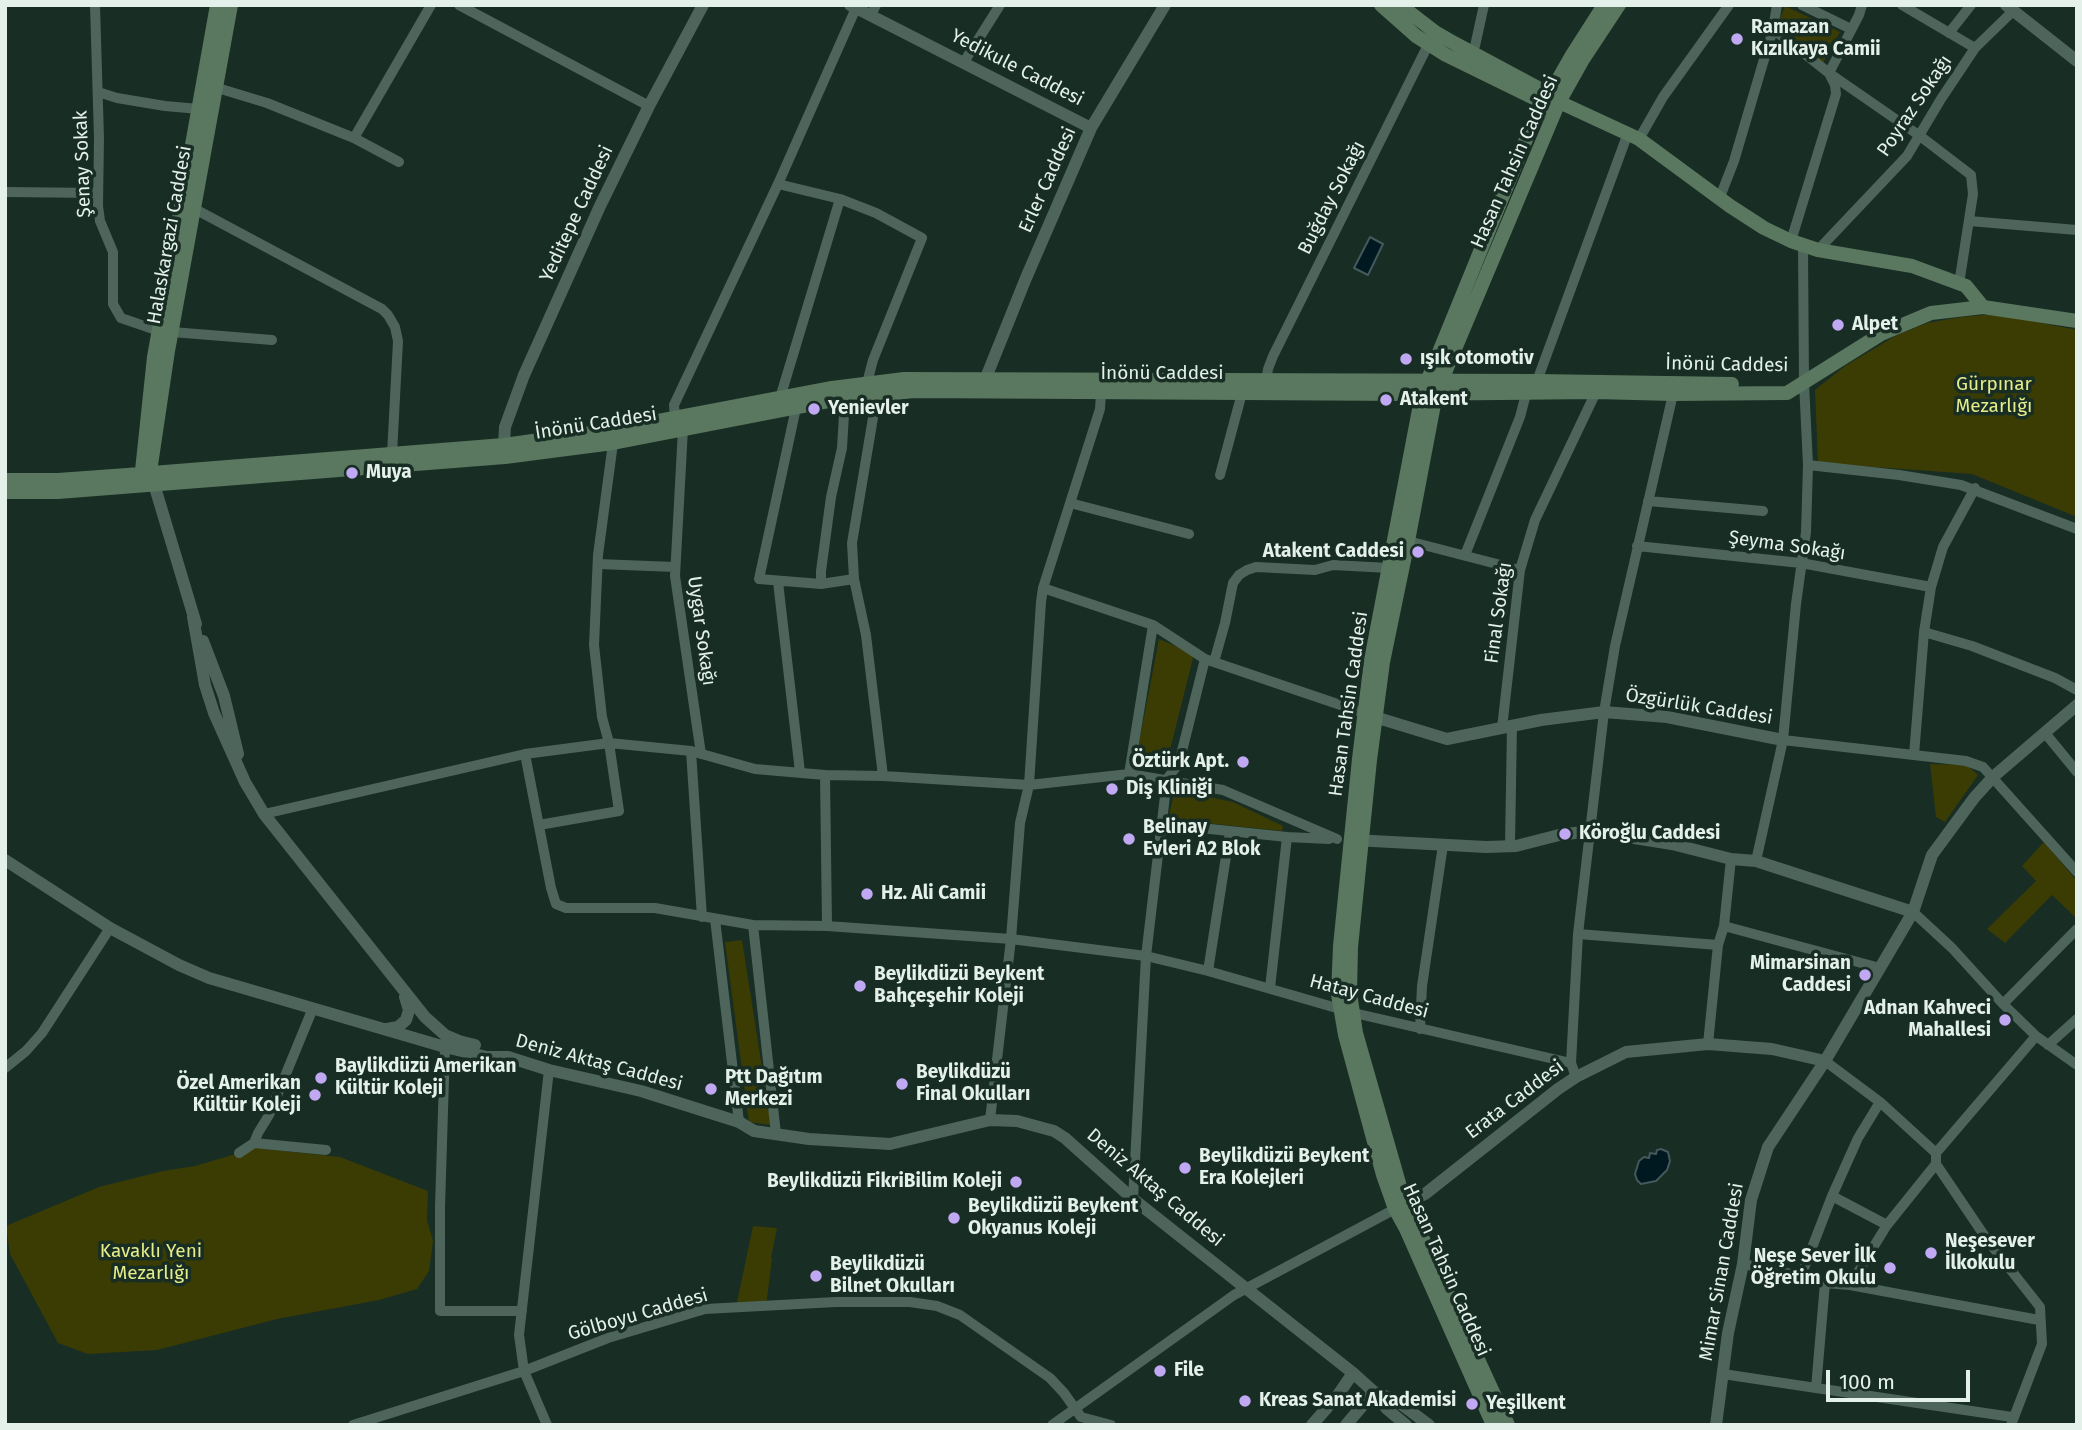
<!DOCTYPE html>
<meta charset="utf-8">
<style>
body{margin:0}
#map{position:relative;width:2082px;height:1430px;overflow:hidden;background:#182d24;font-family:"Fira Sans",sans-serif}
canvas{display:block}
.frame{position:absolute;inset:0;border:7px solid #e4f0ea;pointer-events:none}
.scale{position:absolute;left:1826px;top:1370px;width:144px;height:32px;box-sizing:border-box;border:4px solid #e4f0ea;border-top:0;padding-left:9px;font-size:21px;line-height:24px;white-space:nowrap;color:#e4f0ea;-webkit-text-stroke:5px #182d24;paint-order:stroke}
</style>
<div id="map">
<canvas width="2082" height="1430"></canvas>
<div class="frame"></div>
<div class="scale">100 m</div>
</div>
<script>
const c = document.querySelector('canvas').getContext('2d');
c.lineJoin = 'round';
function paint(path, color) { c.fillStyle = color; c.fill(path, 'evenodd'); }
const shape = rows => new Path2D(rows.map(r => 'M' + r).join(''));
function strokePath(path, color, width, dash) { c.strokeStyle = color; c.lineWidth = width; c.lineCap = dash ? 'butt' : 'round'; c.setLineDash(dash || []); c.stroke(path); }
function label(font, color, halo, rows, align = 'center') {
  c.font = font + ' "Fira Sans",sans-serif'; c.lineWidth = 7; c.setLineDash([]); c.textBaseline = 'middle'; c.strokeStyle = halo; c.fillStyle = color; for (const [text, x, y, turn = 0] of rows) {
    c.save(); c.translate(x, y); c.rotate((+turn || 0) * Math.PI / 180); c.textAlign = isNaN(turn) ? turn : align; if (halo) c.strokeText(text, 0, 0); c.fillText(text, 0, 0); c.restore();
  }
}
paint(shape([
 [1785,6,1840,32,1823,63,1777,26],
 [1996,314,2077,330,2077,517,1972,474,1818,463,1815,390,1845,366,1897,335,1927,323,1961,317],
 [1159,639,1194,654,1165,770,1134,769],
 [1930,764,1967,765,1978,775,1945,822,1936,817],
 [1175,790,1233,802,1283,826,1282,831,1168,819],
 [2044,842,2077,881,2077,916,2075,917,2052,895,2005,943,1987,929,2036,881,2022,866],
 [742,940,771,1125,749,1122,725,942],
 [256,1148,340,1157,428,1191,427,1220,433,1241,429,1271,417,1289,379,1300,277,1319,157,1350,88,1354,58,1343,10,1254,6,1226,99,1187,163,1171,195,1166],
 [753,1226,777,1228,771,1258,772,1259,766,1306,736,1307]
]), '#3a3c04');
const water = shape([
 [1370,237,1383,244,1368,275,1354,268,1370,237],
 [1661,1149,1668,1152,1670,1161,1667,1170,1656,1181,1641,1184,1637,1180,1635,1174,1639,1161,1644,1157,1649,1158,1650,1153,1656,1154,1657,1150,1661,1149]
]);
paint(water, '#00181f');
strokePath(water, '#44595c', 2);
strokePath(shape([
 [95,5,99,138,98,206,100,221,113,252,113,304,121,318,159,331],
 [459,5,649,106],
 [1802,5,1851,29],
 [1902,5,1975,48],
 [871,15,876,5],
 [1773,29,1829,73,1920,136,1971,175,1973,194,1959,284],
 [1949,33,1971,5],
 [1475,46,1484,5],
 [964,62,1000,5],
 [211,86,267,103,354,138,399,162],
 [98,92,117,98,165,106,199,109],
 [354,138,431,5],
 [1639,139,1663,97,1729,5],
 [778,184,840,199,876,213,922,238,873,360,867,383],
 [5,192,98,193],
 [1720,197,1734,161,1773,29,1777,5],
 [193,208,382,309,388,315,395,327,398,341,392,454],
 [1969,221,2077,230],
 [1791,241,1836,94,1835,85,1829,73,1859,15,1862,5],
 [1818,250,1907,156,1941,99,1975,48,2013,11],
 [172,332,272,340],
 [1266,381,1268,369,1273,356,1431,39],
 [1537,381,1628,133],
 [780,398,840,199],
 [796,408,759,579,821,584,854,579,866,635,883,776],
 [675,418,674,405,778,184,856,8],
 [683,429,675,576,701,754],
 [1808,465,1899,475,1961,485,2077,529],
 [1220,475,1242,393],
 [1648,501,1763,511],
 [1070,503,1189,534],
 [1408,541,1520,570],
 [1637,546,1801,563,1931,587],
 [1465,555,1520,417,1526,394],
 [598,564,675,567],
 [854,579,852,543,877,394],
 [778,582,800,772],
 [821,584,821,571,831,497,842,448,845,398],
 [1043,588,1153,625,1205,659,1364,713],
 [1924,632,1972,646,2055,678,2077,690],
 [1214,662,1225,623,1233,583,1239,575,1247,570,1256,567,1315,570,1333,565,1389,568],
 [1502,728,1520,570,1535,520,1596,392],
 [2045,733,2077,772],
 [1783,740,1966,761,1983,767,2077,872],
 [691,751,702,917],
 [525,754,551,888,556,904,566,908,655,908,753,925,827,926,1011,939,1146,956,1208,971,1354,1013,1571,1063,1576,1077],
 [1914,755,1924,632,1931,587,1943,547,1975,488],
 [1129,774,1153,625],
 [825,775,827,926],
 [1167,779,1179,763,1205,659],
 [264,814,525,754,609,743,691,751,755,769,825,775,883,776,1029,785,1129,774,1223,790,1337,839],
 [1162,824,1287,837,1329,839],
 [539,825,619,811,609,743,602,717,594,645,598,555,613,443,613,438],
 [1510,846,1512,725],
 [1756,861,1783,740,1796,604,1806,532,1808,465,1804,383,1803,246],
 [1913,912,1952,948,2003,1004,2036,1036,2077,1065],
 [715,919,739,1122],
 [753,925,776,1134],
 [1724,926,1880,968],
 [1578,934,1718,945],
 [1208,971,1230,831],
 [1270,988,1287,837],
 [2003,1004,2077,929],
 [1420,1029,1422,986,1443,845],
 [1708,1044,1718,945,1724,926,1731,859],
 [2048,1045,2077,1019],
 [445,1047,440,1207,440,1311,522,1311],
 [1825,1061,1880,1102,1936,1153],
 [1571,1063,1578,934,1604,712,1615,646,1673,394],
 [5,1068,26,1051,42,1033,110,928],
 [990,1120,1011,939,1020,823,1029,785,1041,602,1043,588,1100,409,1101,393],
 [254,1143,326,1150],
 [239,1153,254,1143,258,1133,269,1115,313,1008],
 [1936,1164,1988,1241,2040,1307,2042,1344,2011,1425],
 [1832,1196,1858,1138,1880,1102],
 [1133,1199,1146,956,1167,779],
 [1743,1264,1801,1276,1825,1283,1850,1285,1887,1225,1936,1164,1936,1153,2036,1036],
 [1801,1276,1832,1196,1887,1225],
 [1850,1285,2039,1320],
 [1723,1374,1816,1388,1825,1283],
 [1816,1388,2012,1417],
 [353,1425,524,1371,608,1338,705,1309,836,1302,910,1302,937,1306,960,1315,1050,1378,1064,1393,1081,1417,1111,1425],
 [547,1425,524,1371,519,1335,549,1070],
 [1052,1425,1234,1295,1395,1209]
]), '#4e655b', 10);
strokePath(shape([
 [850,5,1091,128],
 [2006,5,2077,61],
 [985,380,1026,278,1091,128,1165,5],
 [504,445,505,427,524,375,600,206,649,106,703,5],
 [154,484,196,624],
 [193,617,205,685,214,713,245,782,264,814,425,1017,445,1035,459,1041,475,1045],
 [203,641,224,696,238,754],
 [1368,715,1447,739,1541,720,1604,712,1667,717,1783,740],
 [1354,840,1486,847,1516,846,1559,835,1590,831,1672,844,1731,859,1756,861,1913,912],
 [5,860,110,928,179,965,209,978,445,1047,487,1057,508,1057,549,1070,641,1091,739,1122,754,1131,809,1139,890,1144,990,1120,1017,1121,1054,1131,1065,1138,1133,1199,1353,1373,1374,1392,1387,1409,1406,1425],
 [387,1029,398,1027,406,1020,409,1010,405,997],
 [1397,1208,1425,1194,1558,1089,1576,1077,1626,1052,1708,1044,1772,1049,1825,1061],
 [1375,1392,1397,1401,1429,1425],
 [1312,1425,1338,1395,1353,1373],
 [1346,1425,1374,1392],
 [1716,1425,1728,1333,1743,1264,1751,1200,1768,1147,1825,1061,1913,912,1932,855,1974,798,1993,777,2077,705]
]), '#4e655b', 12);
strokePath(shape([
 [1381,5,1416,36,1446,55,1544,103,1551,103],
 [1400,5,1435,32,1454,43,1549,94,1559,102,1639,139,1730,206,1764,228,1791,241,1818,250,1912,266,1966,286,1983,307],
 [153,479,151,465,168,351,231,5],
 [5,480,58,480,127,475,504,445,611,430,832,388,904,379,1537,381,1732,384],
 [141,480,154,357,217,5],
 [5,492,58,492,505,457,613,443,845,398,914,391,1406,394,1596,392,1673,394,1787,393,1881,334,1931,313,1983,307,2077,321],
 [1493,1425,1406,1229,1395,1209,1383,1175,1345,1035,1338,994,1340,946,1359,759,1371,660,1422,394,1531,127,1572,55,1604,5],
 [1508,1425,1416,1224,1405,1204,1356,1033,1350,993,1351,947,1370,760,1383,662,1408,541,1436,394,1559,102,1582,61,1619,5]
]), '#5a775f', 14);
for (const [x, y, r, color] of [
 [1737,39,7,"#c0a8f3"],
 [1838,325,7,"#c0a8f3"],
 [1406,359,7,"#c0a8f3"],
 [1386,400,7,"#c0a8f3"],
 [814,409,7,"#c0a8f3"],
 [352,473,7,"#c0a8f3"],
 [1418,552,7,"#c0a8f3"],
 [1243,762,7,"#c0a8f3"],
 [1112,789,7,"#c0a8f3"],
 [1565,834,7,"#c0a8f3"],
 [1129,839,7,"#c0a8f3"],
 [867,894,7,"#c0a8f3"],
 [1865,975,7,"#c0a8f3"],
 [860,986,7,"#c0a8f3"],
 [2005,1020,7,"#c0a8f3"],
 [321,1078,7,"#c0a8f3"],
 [902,1084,7,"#c0a8f3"],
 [711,1089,7,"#c0a8f3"],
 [315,1095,7,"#c0a8f3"],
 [1185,1168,7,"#c0a8f3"],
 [1016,1182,7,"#c0a8f3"],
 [954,1218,7,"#c0a8f3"],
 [1931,1253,7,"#c0a8f3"],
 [1890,1268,7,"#c0a8f3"],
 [816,1276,7,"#c0a8f3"],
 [1160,1371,7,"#c0a8f3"],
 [1245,1401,7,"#c0a8f3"],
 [1472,1404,7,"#c0a8f3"]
]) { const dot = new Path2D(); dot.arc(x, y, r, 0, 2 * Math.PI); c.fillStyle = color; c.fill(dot); strokePath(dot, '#182d24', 2.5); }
label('bold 19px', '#e4f0ea', '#182d24', [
 ["Ramazan",1751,28],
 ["Kızılkaya Camii",1751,50],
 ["Alpet",1852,325],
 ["ışık otomotiv",1420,359],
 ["Atakent",1400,400],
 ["Yenievler",828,409],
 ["Muya",366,473],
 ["Atakent Caddesi",1404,552,"right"],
 ["Öztürk Apt.",1229,762,"right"],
 ["Diş Kliniği",1126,789],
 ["Belinay",1143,828],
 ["Evleri A2 Blok",1143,850],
 ["Köroğlu Caddesi",1579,834],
 ["Hz. Ali Camii",881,894],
 ["Mimarsinan",1851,964,"right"],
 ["Caddesi",1851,986,"right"],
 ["Beylikdüzü Beykent",874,975],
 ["Bahçeşehir Koleji",874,997],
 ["Adnan Kahveci",1991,1009,"right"],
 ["Mahallesi",1991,1031,"right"],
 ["Baylikdüzü Amerikan",335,1067],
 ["Kültür Koleji",335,1089],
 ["Beylikdüzü",916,1073],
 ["Final Okulları",916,1095],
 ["Ptt Dağıtım",725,1078],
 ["Merkezi",725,1100],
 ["Özel Amerikan",301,1084,"right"],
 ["Kültür Koleji",301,1106,"right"],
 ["Beylikdüzü Beykent",1199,1157],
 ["Era Kolejleri",1199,1179],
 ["Beylikdüzü FikriBilim Koleji",1002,1182,"right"],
 ["Beylikdüzü Beykent",968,1207],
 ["Okyanus Koleji",968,1229],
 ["Neşesever",1945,1242],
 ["İlkokulu",1945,1264],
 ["Neşe Sever İlk",1876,1257,"right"],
 ["Öğretim Okulu",1876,1279,"right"],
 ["Beylikdüzü",830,1265],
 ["Bilnet Okulları",830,1287],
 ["File",1174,1371],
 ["Kreas Sanat Akademisi",1259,1401],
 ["Yeşilkent",1486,1404]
], 'left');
label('19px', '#e4f0ea', '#182d24', [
 ["Yedikule Caddesi",1017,68,27],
 ["Poyraz Sokağı",1915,106,-56],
 ["Hasan Tahsin Caddesi",1515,162,-66],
 ["Şenay Sokak",83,164,-92],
 ["Erler Caddesi",1048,180,-66],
 ["Buğday Sokağı",1332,198,-63],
 ["Yeditepe Caddesi",577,214,-65],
 ["Halaskargazi Caddesi",170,235,-80],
 ["İnönü Caddesi",1727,365,1],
 ["İnönü Caddesi",1162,374],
 ["İnönü Caddesi",596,424,-9],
 ["Şeyma Sokağı",1787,546,8],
 ["Final Sokağı",1499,613,-82],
 ["Uygar Sokağı",701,631,82],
 ["Hasan Tahsin Caddesi",1349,704,-82],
 ["Özgürlük Caddesi",1699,707,9],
 ["Hatay Caddesi",1369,997,15],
 ["Deniz Aktaş Caddesi",599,1063,15],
 ["Erata Caddesi",1515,1100,-37],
 ["Deniz Aktaş Caddesi",1155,1188,40],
 ["Hasan Tahsin Caddesi",1446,1270,66],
 ["Mimar Sinan Caddesi",1722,1272,-80],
 ["Gölboyu Caddesi",638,1315,-16]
]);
label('19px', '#e5ec89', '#182d24', [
 ["Gürpınar",1994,385],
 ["Mezarlığı",1994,407],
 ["Kavaklı Yeni",151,1252],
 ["Mezarlığı",151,1274]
]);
</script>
